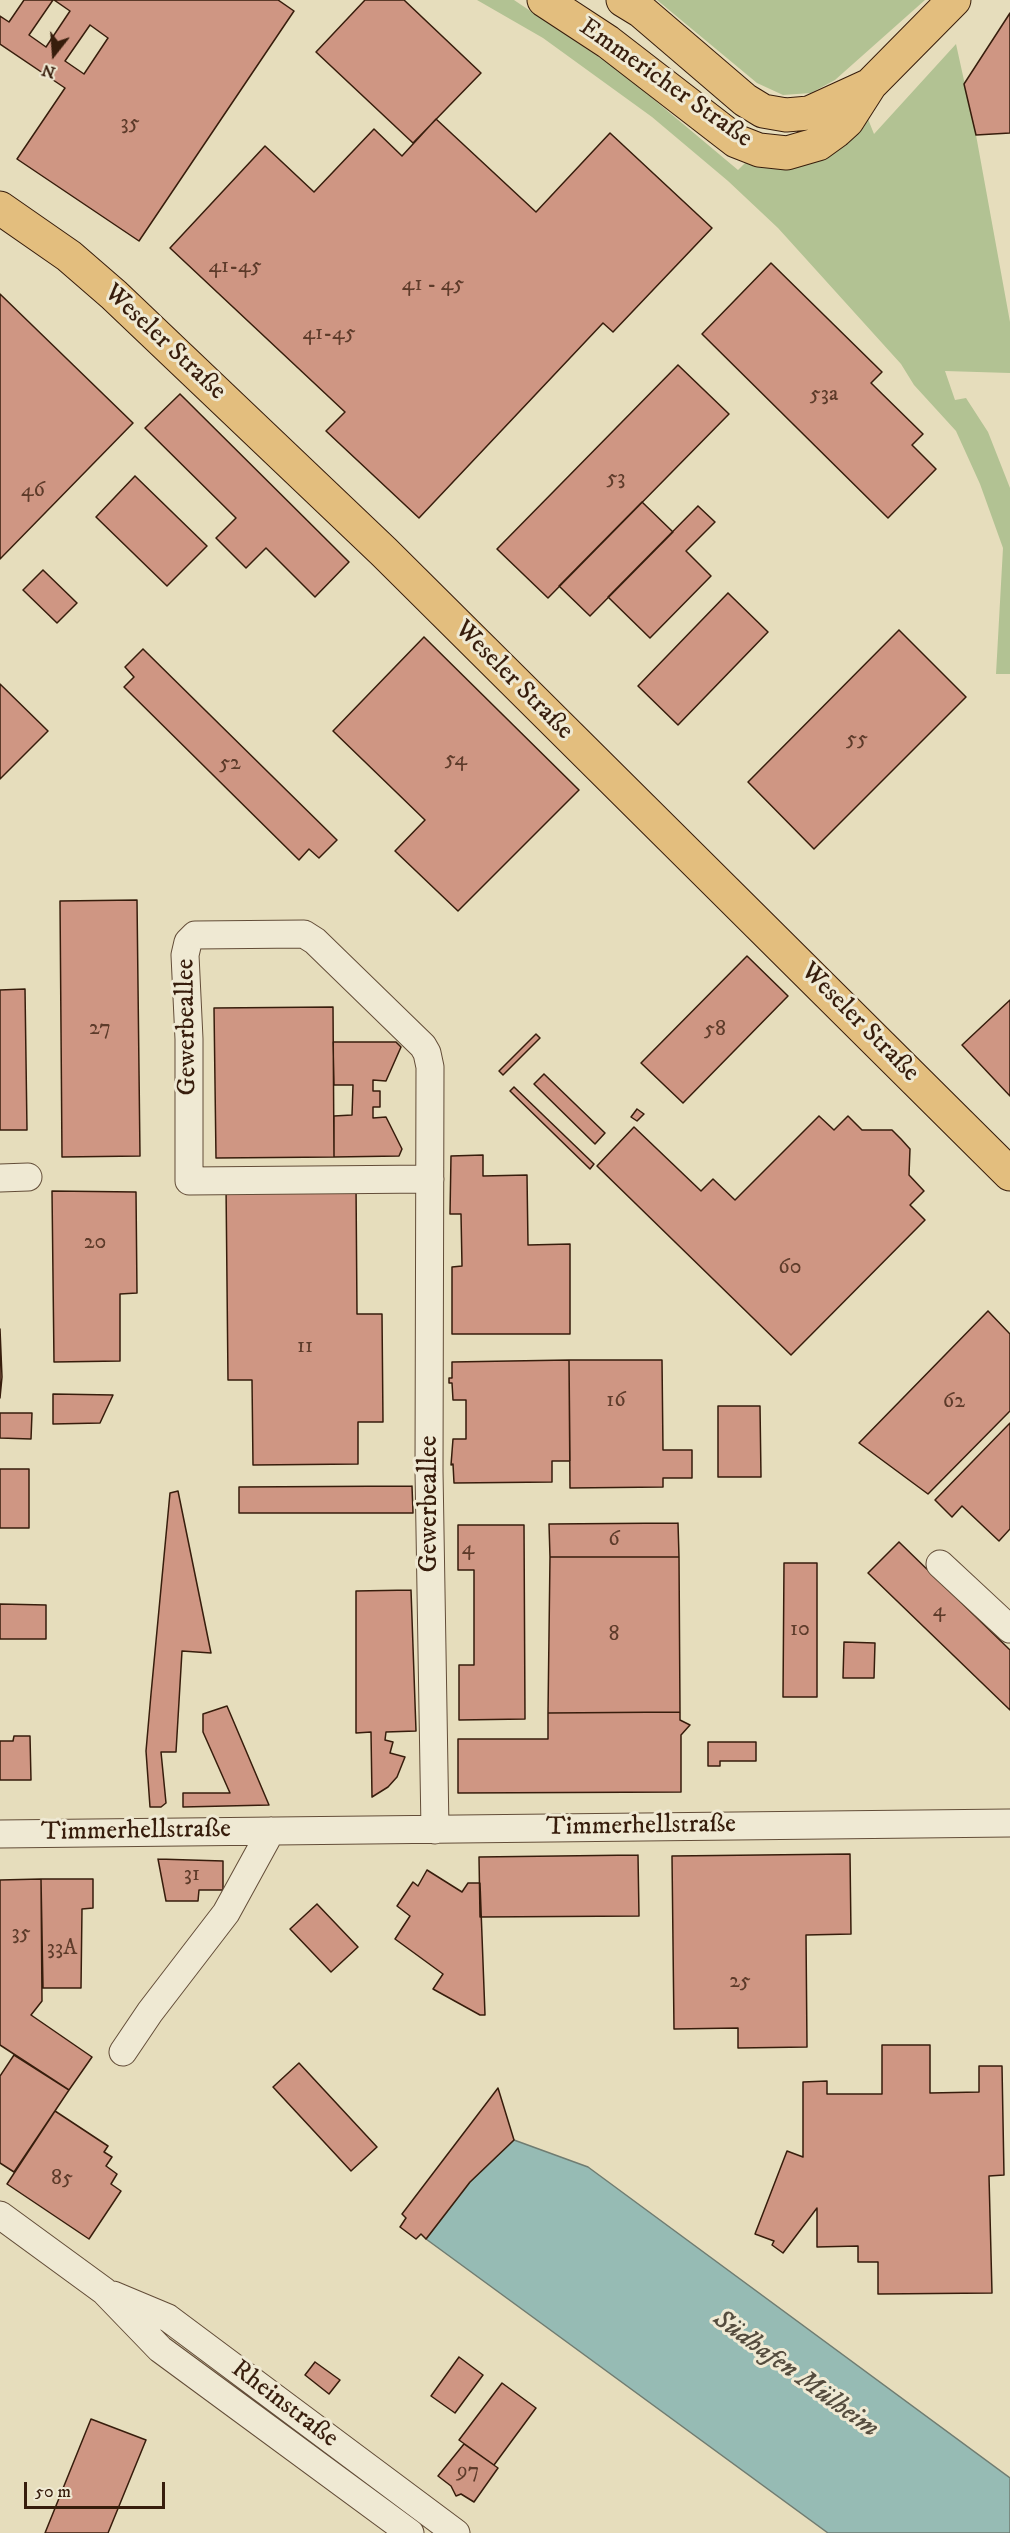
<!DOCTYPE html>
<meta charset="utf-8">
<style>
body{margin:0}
#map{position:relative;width:1010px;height:2533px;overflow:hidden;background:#e6ddbc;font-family:"IM FELL DW Pica",serif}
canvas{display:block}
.north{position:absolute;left:24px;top:24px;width:60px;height:60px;-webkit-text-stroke:4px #efe9d3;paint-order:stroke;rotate:197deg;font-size:16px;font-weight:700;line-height:24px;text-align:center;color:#371d0c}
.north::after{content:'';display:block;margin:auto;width:21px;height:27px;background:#371d0c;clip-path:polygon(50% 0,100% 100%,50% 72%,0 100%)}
.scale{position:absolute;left:24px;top:2482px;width:141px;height:27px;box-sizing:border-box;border:3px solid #371d0c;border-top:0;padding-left:8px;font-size:18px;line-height:21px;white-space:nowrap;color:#371d0c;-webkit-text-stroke:4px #efe9d3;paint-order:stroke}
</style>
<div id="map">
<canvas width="1010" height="2533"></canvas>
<div class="north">N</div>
<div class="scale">50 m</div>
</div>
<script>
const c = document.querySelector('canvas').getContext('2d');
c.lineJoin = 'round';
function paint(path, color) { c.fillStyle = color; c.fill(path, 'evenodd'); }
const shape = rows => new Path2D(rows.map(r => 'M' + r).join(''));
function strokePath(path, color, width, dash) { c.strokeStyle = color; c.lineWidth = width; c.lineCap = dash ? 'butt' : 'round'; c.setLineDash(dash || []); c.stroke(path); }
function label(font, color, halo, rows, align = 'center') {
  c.font = font + ' "IM FELL DW Pica",serif'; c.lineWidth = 6; c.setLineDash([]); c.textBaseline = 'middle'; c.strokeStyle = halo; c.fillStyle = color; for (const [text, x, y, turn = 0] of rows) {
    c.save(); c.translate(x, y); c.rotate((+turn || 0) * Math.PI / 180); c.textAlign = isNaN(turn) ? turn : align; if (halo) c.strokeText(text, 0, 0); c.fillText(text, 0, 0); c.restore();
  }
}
paint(shape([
 [477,0,514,0,621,72,738,170,750,158,836,148,868,119,874,134,956,44,976,135,1010,322,1010,373,945,371,955,400,966,398,988,432,1010,488,1010,674,996,674,1003,548,980,484,956,431,914,385,901,364,778,228,728,181,652,117,543,38],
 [657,0,925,0,835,80,811,93,783,95,757,83]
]), '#b2c293');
const water = shape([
 [514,2140,588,2167,1010,2478,1010,2533,828,2533,426,2239,470,2182,514,2140]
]);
paint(water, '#96bbb4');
strokePath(water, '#707c71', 1.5);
const building = shape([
 [24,0,53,0,29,35,46,47,70,11,54,0,278,0,294,11,139,241,17,159,65,88,0,44,0,16,9,22,24,0],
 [90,25,108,38,84,74,65,61,90,25],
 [365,0,404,0,481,73,413,143,316,52,365,0],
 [1010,13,1010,133,976,135,964,84,1010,13],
 [436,119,536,212,610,133,712,228,613,332,603,323,419,518,326,431,345,412,170,248,265,146,314,192,374,129,402,156,436,119],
 [771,263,882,372,871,383,923,434,912,445,936,469,888,518,702,334,771,263],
 [0,294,133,423,0,559,0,294],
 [678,365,729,414,548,598,497,549,678,365],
 [180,394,349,562,315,597,266,548,246,568,216,538,236,518,145,428,180,394],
 [135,476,207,546,167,586,96,517,135,476],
 [642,502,673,532,590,616,559,586,642,502],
 [698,506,715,522,686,551,711,576,650,638,608,597,698,506],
 [43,570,77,603,57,623,23,590,43,570],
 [728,593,768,632,678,725,638,686,728,593],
 [899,630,966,697,814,849,748,782,899,630],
 [424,637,579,790,458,911,395,851,425,820,333,731,424,637],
 [143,649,337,840,319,858,309,849,299,860,124,687,134,677,125,667,143,649],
 [0,684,48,731,0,779,0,684],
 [137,900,140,1156,62,1157,60,901,137,900],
 [747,956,788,996,683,1103,641,1063,747,956],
 [25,989,27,1130,0,1130,0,990,25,989],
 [1010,1000,1010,1096,962,1045,1010,1000],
 [333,1007,334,1157,216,1158,214,1008,333,1007],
 [536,1034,540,1038,503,1075,499,1071,536,1034],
 [333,1042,396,1042,401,1047,386,1081,373,1080,373,1091,380,1091,380,1107,373,1107,373,1118,386,1117,402,1149,399,1156,334,1157,334,1116,352,1115,353,1085,334,1085,333,1042],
 [544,1074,605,1133,595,1144,534,1084,544,1074],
 [514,1087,594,1164,590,1169,510,1091,514,1087],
 [637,1109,644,1114,637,1121,631,1117,637,1109],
 [819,1116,834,1130,848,1116,862,1130,892,1130,901,1139,910,1149,909,1175,924,1191,910,1205,925,1220,791,1355,597,1166,634,1127,701,1191,713,1179,735,1200,819,1116],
 [483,1155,483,1176,527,1175,528,1245,570,1244,570,1334,452,1334,452,1267,462,1266,461,1214,450,1214,451,1156,483,1155],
 [356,1184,357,1314,382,1314,383,1422,358,1422,358,1464,253,1465,252,1380,228,1380,226,1185,356,1184],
 [52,1191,136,1192,137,1293,120,1294,120,1361,54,1362,52,1191],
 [988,1311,1010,1334,1010,1411,928,1494,859,1443,988,1311],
 [0,1329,2,1377,0,1398,0,1329],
 [569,1360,570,1461,552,1461,552,1482,454,1483,453,1464,451,1465,453,1439,466,1439,466,1400,453,1400,452,1383,449,1383,449,1378,452,1378,452,1362,569,1360],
 [569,1360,662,1360,663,1450,692,1450,692,1478,663,1478,663,1487,570,1488,569,1360],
 [53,1394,113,1395,100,1423,53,1424,53,1394],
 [718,1406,760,1406,761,1477,718,1477,718,1406],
 [0,1413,32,1413,31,1439,0,1438,0,1413],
 [1010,1423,1010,1529,999,1541,962,1506,952,1517,935,1500,1010,1423],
 [0,1469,29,1469,29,1528,0,1528,0,1469],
 [412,1486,413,1513,239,1513,239,1487,412,1486],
 [178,1491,211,1653,182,1651,176,1752,161,1752,166,1803,161,1807,150,1807,146,1751,151,1694,170,1493,178,1491],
 [678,1523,679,1557,550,1557,549,1524,678,1523],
 [458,1525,524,1525,525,1719,459,1720,459,1665,474,1665,474,1570,458,1570,458,1525],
 [899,1542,1010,1650,1010,1710,868,1573,899,1542],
 [550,1557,679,1557,680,1712,548,1713,550,1557],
 [784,1563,817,1563,817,1697,783,1697,784,1563],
 [411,1590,416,1731,386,1732,385,1740,393,1742,390,1753,405,1757,397,1777,388,1787,372,1797,371,1732,356,1733,356,1591,411,1590],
 [0,1604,46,1605,46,1639,0,1639,0,1604],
 [844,1642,875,1643,874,1678,843,1678,844,1642],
 [227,1706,269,1805,183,1807,183,1793,230,1793,203,1732,203,1714,227,1706],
 [680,1712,680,1720,690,1725,681,1735,681,1792,458,1793,458,1739,548,1739,548,1713,680,1712],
 [14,1736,30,1736,31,1780,0,1780,0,1741,13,1741,14,1736],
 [708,1742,756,1742,756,1761,720,1761,720,1766,708,1766,708,1742],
 [850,1854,851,1934,806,1935,807,2047,738,2048,738,2028,674,2029,672,1856,850,1854],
 [638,1855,639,1916,480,1917,479,1857,638,1855],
 [158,1859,223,1861,223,1890,199,1890,198,1901,166,1901,158,1859],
 [427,1870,462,1892,468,1883,480,1883,485,2015,480,2015,433,1989,443,1974,395,1939,410,1916,397,1906,413,1882,418,1886,427,1870],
 [41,1879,93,1879,93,1908,82,1909,81,1988,43,1988,41,1879],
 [41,1879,42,2001,31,2015,92,2057,69,2090,0,2045,0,1880,41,1879],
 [317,1904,358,1947,331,1972,290,1929,317,1904],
 [882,2045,930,2045,930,2093,979,2092,979,2066,1002,2066,1004,2175,989,2176,992,2293,878,2294,878,2262,858,2262,858,2246,817,2247,817,2208,783,2253,772,2245,774,2241,755,2234,787,2151,803,2157,803,2082,827,2081,827,2094,882,2094,882,2045],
 [14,2055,69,2090,14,2172,0,2163,0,2076,14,2055],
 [299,2063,377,2147,351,2171,273,2087,299,2063],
 [498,2088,514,2140,470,2182,426,2239,421,2234,416,2239,400,2227,406,2218,402,2214,498,2088],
 [55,2111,108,2146,104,2152,112,2157,106,2166,117,2174,111,2184,121,2191,89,2239,7,2184,55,2111],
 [459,2357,483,2375,455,2413,431,2396,459,2357],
 [315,2362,340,2380,329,2394,305,2375,315,2362],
 [502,2383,536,2408,494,2465,459,2440,502,2383],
 [91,2419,146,2440,108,2533,45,2533,91,2419],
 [464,2444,498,2468,474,2502,461,2494,456,2496,451,2486,438,2476,464,2444]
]);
paint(building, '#cf9683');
strokePath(building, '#371d0c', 1.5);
const minor = shape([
 [0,1178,28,1177],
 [430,1179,189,1181,189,1039,185,955,188,942,195,935,304,934,315,941,423,1046,427,1053,430,1067,429,1471,435,1830],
 [940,1564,1010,1629],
 [0,1834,1010,1823],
 [123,2052,150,2012,226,1913,271,1831],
 [0,2215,104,2291,160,2349,410,2533],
 [113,2295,168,2318,456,2533]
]);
const major = shape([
 [544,0,608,42,736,141,759,150,787,153,818,144,836,131,847,121,870,85,954,0],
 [623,0,641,11,745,100,763,111,786,115,809,113,868,86],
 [0,208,69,256,114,295,384,552,1010,1174]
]);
strokePath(minor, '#634d38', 29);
strokePath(major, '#371d0c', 35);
strokePath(minor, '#efe9d3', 27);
strokePath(major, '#e3be7e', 33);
label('22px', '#5d3b2a', null, [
 ["35",130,124],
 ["41-45",235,267],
 ["41 - 45",433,285],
 ["41-45",329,334],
 ["53a",824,395],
 ["53",616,479],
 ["46",33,491],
 ["55",857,740],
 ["54",456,760],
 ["52",230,764],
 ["27",100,1029],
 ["58",715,1030],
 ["20",95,1243],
 ["60",790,1268],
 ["11",305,1347],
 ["16",616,1401],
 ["62",954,1402],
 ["6",614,1540],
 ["4",468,1549],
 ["4",939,1611],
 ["10",800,1630],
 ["8",614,1635],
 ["31",192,1875],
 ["35",21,1934],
 ["33A",62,1949],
 ["25",740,1982],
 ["85",62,2179],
 ["97",468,2472]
]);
label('26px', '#371d0c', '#efe9d3', [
 ["Emmericher Straße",665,84,35],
 ["Weseler Straße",164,343,43],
 ["Weseler Straße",513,681,45],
 ["Weseler Straße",859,1023,45],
 ["Gewerbeallee",188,1027,-91],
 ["Gewerbeallee",431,1504,-90],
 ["Timmerhellstraße",641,1827,-1],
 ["Timmerhellstraße",136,1832,-1],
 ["Rheinstraße",284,2405,37]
]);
label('italic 27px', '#544c3e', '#efe9d3', [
 ["Südhafen Mülheim",795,2375,36]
]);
</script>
